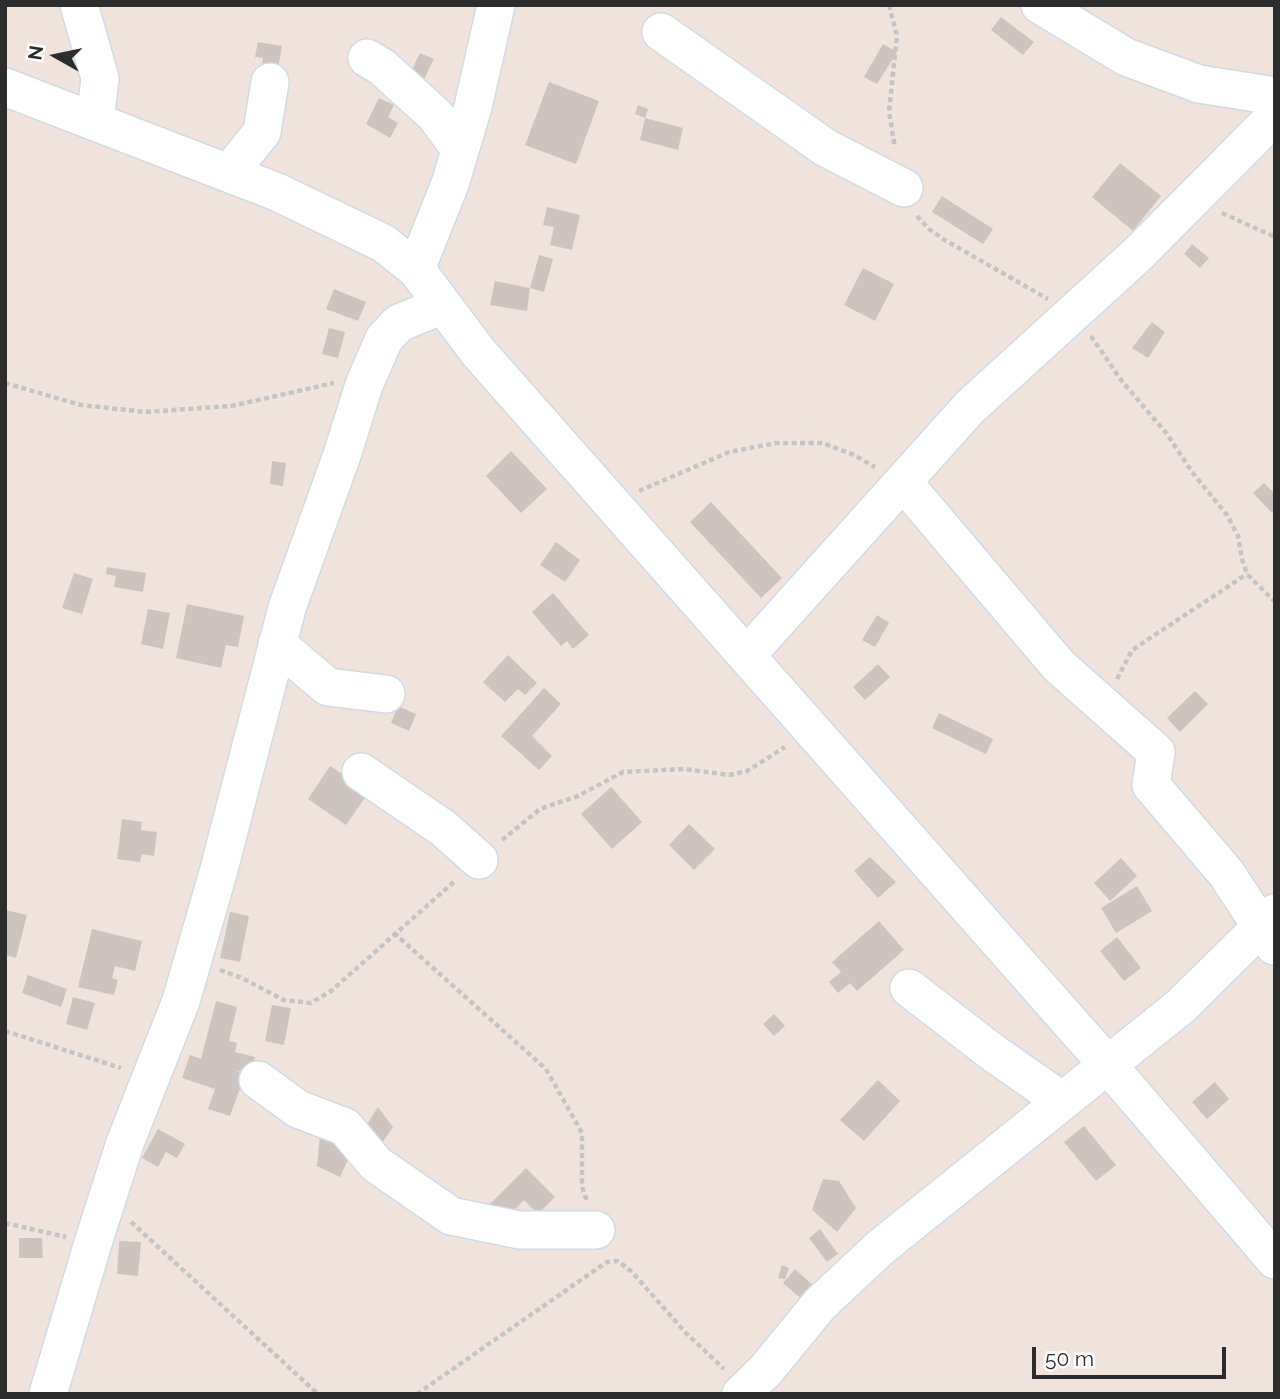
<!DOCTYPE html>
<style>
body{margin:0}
#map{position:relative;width:1280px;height:1399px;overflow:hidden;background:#efe3dc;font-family:Raleway,sans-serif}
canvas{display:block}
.frame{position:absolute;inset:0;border:7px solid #2c2c2c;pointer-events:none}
.north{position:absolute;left:21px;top:21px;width:70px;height:70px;-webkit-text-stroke:5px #fff;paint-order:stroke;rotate:279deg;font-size:19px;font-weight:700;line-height:28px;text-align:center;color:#2c2c2c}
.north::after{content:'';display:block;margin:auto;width:24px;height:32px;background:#2c2c2c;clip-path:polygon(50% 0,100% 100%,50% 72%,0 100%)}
.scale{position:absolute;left:1032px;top:1347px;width:194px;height:32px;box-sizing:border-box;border:4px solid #2c2c2c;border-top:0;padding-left:9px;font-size:21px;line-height:24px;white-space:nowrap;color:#2c2c2c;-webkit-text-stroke:5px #fff;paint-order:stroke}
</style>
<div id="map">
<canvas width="1280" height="1399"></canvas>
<div class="frame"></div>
<div class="north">N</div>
<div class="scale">50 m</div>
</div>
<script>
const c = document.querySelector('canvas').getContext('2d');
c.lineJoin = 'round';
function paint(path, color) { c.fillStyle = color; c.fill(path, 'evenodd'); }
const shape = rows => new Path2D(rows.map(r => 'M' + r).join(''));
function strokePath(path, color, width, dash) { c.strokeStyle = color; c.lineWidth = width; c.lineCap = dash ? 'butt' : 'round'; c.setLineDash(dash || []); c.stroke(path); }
paint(shape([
 [1001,17,1034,42,1023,55,991,30],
 [258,42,282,46,277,75,261,72,263,58,255,57],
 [883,44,897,52,877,84,864,77],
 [420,53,434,59,420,87,407,80],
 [549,82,599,101,576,164,525,145],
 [379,98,394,105,388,117,398,123,390,138,366,124],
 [638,105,648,109,645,118,683,128,678,150,640,140,645,118,635,114],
 [1120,163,1161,196,1133,231,1092,197],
 [942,196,993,229,983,244,932,212],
 [547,207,580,215,572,250,550,245,554,227,543,225],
 [1192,244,1209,258,1200,268,1184,254],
 [539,255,553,259,544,292,530,288],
 [863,268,894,284,875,321,844,305],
 [495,281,530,288,527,311,490,305],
 [334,289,366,302,358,321,326,309],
 [1152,322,1165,332,1148,358,1132,348],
 [329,328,345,332,338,358,322,354],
 [511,451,547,489,521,513,486,476],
 [272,461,286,463,283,486,270,484],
 [1264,483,1275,494,1275,510,1272,513,1253,493],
 [711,502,782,578,761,598,690,522],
 [556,542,580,560,565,582,540,565],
 [107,567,146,573,143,592,114,587,116,576,106,574],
 [74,573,93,579,82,614,62,608],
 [553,593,589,635,573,649,567,641,561,646,532,612],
 [187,604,244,616,238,647,226,645,221,668,176,658],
 [148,609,170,613,163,649,141,644],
 [877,615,889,623,875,647,862,640],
 [508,655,537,683,525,695,518,689,505,702,483,682],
 [878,664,890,677,865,700,853,687],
 [544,688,561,704,532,736,552,756,539,770,501,736],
 [1195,691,1208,704,1180,732,1167,718],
 [398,706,416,714,409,731,391,723],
 [939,713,993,739,986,754,932,728],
 [330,766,369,792,346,825,308,799],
 [611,787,642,822,612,849,581,814],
 [122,819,142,822,141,830,157,832,154,856,142,854,140,862,117,859],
 [689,824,715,849,694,870,669,845],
 [870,857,896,882,878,898,854,871],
 [1121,858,1137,876,1110,901,1094,883],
 [1137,886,1152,911,1116,933,1101,908],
 [5,910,27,915,16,958,5,955],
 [230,912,249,916,240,962,220,958],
 [879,921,904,950,857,991,850,983,838,993,829,982,841,972,832,962],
 [92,929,142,941,135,971,115,966,112,978,118,980,114,995,78,987],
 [1117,937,1141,968,1124,981,1100,951],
 [28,975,67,989,61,1007,22,993],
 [73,997,95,1003,87,1030,66,1024],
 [216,1001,237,1007,229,1041,237,1043,235,1052,255,1057,250,1074,232,1069,245,1074,230,1116,208,1109,215,1089,182,1078,190,1055,201,1059],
 [272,1005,291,1008,284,1045,265,1041],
 [774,1014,785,1026,774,1036,763,1024],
 [878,1080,900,1101,864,1141,840,1120],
 [1215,1082,1229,1099,1207,1119,1192,1102],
 [378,1107,393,1127,376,1152,357,1140],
 [321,1124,357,1141,340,1177,317,1166],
 [1084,1126,1116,1165,1096,1181,1064,1142],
 [158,1129,185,1144,177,1158,166,1152,158,1167,142,1158],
 [526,1168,555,1197,538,1214,524,1200,501,1223,486,1208],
 [823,1179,839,1181,856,1208,837,1232,812,1210],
 [820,1229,838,1254,827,1262,809,1238],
 [19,1238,42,1238,43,1258,19,1258],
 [119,1241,141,1242,138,1276,117,1274],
 [782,1265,789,1268,785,1279,778,1278],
 [795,1269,818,1290,806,1303,783,1283]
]), '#cdc4bf');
const minor = shape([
 [79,5,100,78,95,122],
 [1040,5,1126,57,1199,84,1275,96],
 [661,32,826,148,904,188],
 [367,58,382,67,435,115,460,149],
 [5,87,277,192,383,243,416,269,479,353,1107,1064,1275,1260],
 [229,173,262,132,270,82],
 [416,269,450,184,473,107,496,5],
 [903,482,1059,666,1156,752,1151,785,1226,873,1274,946],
 [277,644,328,687,386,694],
 [747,655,970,407,1138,254,1275,116],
 [361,772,443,828,479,860],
 [909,988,992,1052,1062,1101],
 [258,1080,298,1109,345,1127,376,1164,451,1216,519,1230,596,1230],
 [48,1394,93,1243,125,1143,181,1001,218,873,287,608,342,455,364,385,384,339,399,323,443,305],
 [741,1394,765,1371,820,1304,881,1247,1181,1006,1275,913]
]);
strokePath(minor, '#d1dae6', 40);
strokePath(shape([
 [889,5,897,36,889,111,895,148],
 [1222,213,1275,237],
 [917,216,929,229,943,239,1048,299],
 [1091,336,1121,380,1167,434,1192,472,1227,515,1238,536,1242,559,1247,574,1275,602],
 [5,383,81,405,145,412,231,406,334,383],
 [639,491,729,452,776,443,822,443,854,455,875,467],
 [1117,679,1132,650,1247,574],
 [502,840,540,809,578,796,623,772,684,769,729,775,747,771,785,747],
 [394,933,546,1069,582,1133,582,1186,587,1202],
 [220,970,242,978,284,1000,311,1003,331,991,456,880],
 [5,1031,121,1068],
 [131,1222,318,1394],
 [5,1223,66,1237],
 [417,1394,588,1275,607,1262,618,1261,632,1272,686,1333,724,1369]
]), '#c4c4c4', 4.5, [5, 3.5]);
strokePath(minor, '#fff', 37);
</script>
